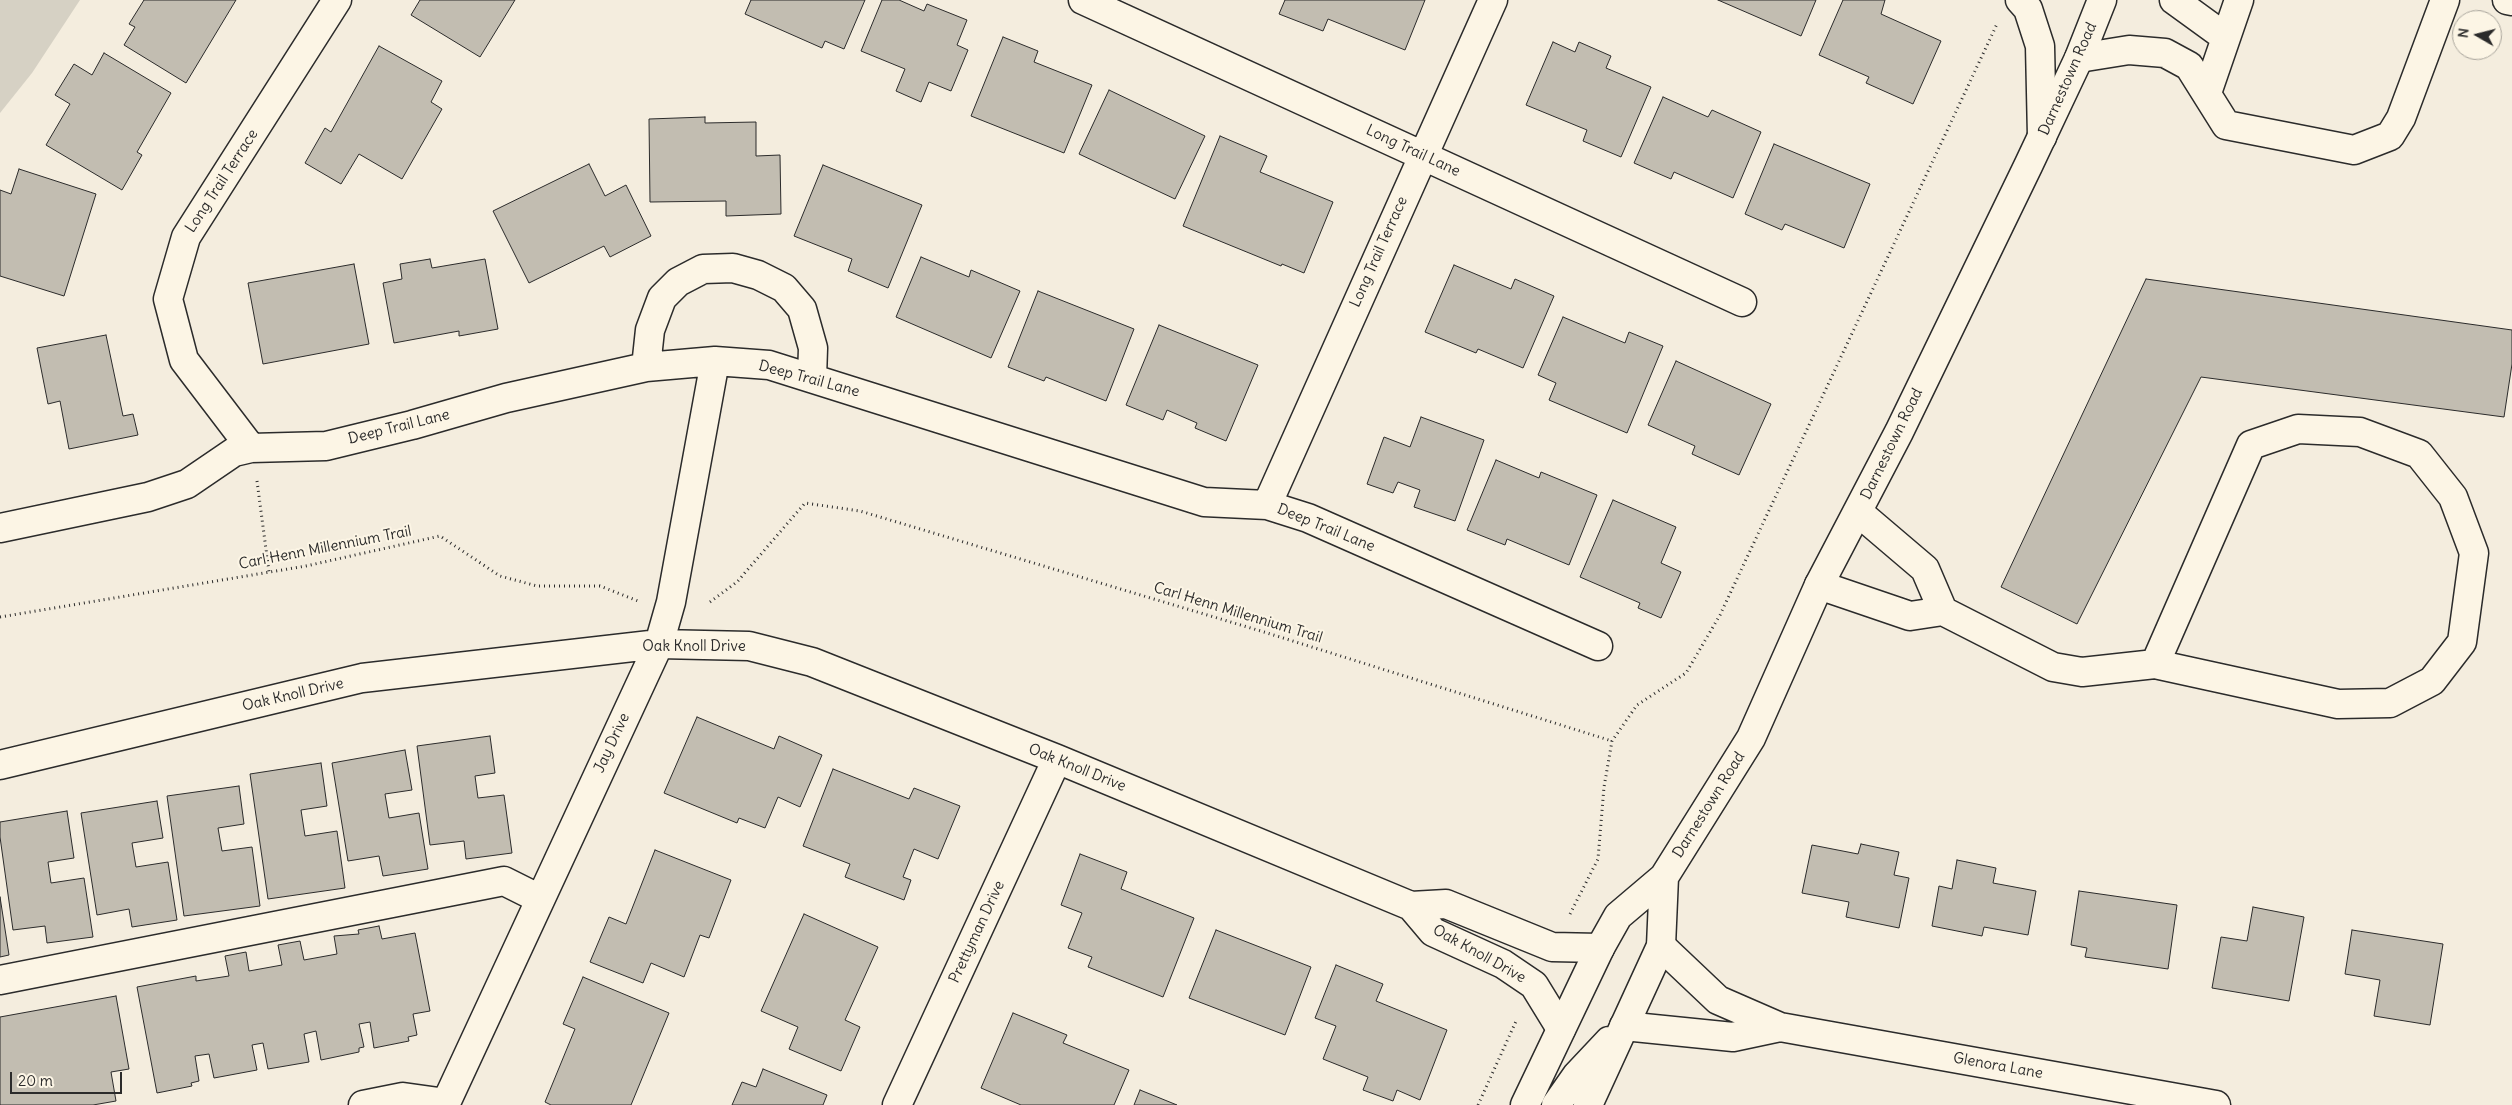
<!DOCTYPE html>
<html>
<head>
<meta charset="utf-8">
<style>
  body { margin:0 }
  #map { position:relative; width:2512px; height:1105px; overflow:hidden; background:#f4edde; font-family:Delius,sans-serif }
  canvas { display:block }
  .north { position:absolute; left:2452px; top:10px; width:50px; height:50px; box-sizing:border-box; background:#fcf5e5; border:1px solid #a8a49b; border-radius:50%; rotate:278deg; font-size:14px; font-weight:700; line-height:20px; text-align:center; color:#2b2b2b }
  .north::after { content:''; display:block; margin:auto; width:18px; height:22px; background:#2b2b2b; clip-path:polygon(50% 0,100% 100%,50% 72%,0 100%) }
  .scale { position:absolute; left:10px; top:1072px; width:112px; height:22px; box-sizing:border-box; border:2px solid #2b2b2b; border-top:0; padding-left:6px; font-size:15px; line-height:18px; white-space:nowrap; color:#2b2b2b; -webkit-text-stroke:4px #fcf5e5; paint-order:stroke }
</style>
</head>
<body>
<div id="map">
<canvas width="2512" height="1105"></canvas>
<div class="north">N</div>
<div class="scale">20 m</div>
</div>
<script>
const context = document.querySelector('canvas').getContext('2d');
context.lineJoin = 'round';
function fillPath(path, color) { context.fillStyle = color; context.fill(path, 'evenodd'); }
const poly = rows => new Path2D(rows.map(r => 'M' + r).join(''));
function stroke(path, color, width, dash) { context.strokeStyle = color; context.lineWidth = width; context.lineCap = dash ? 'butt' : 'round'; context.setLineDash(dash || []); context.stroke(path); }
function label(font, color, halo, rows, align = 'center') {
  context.font = font + ' Delius,sans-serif'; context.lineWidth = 4; context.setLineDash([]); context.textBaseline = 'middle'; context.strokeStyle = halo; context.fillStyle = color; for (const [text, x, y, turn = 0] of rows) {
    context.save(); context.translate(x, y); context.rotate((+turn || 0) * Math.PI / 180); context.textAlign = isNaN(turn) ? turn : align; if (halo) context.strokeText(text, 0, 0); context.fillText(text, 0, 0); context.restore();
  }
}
fillPath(poly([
  [0,0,80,0,32,73,0,113]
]), '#d6d1c4');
const building = poly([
  [144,0,236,0,186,83,124,45,135,27,129,24,144,0],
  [420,0,515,0,480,57,411,15,420,0],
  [751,0,865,0,844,49,825,41,822,48,745,14,751,0],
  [882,0,899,0,924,11,927,4,967,20,957,45,968,50,951,91,929,82,921,102,896,91,905,69,861,51,882,0],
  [1285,0,1425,0,1405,50,1328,19,1323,31,1279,14,1285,0],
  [1718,0,1816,0,1801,36,1718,0],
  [1843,0,1885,0,1881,14,1941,41,1913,104,1866,83,1869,77,1819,55,1843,0],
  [1003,37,1038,51,1034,62,1092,85,1064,153,971,116,1003,37],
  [1553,42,1575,52,1579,42,1611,56,1606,68,1651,87,1621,157,1583,141,1587,130,1526,105,1553,42],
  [379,46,442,81,431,102,442,109,402,179,359,154,341,184,305,163,325,128,331,132,379,46],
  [104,53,171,93,137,152,142,155,122,190,46,145,70,104,55,95,74,64,92,75,104,53],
  [1109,90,1205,136,1175,199,1079,154,1109,90],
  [1663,97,1708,117,1712,110,1761,132,1733,198,1674,172,1671,179,1634,163,1663,97],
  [705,117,705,123,756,122,756,156,780,155,781,214,726,216,726,201,650,202,649,119,705,117],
  [1220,136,1267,156,1260,172,1333,202,1304,273,1282,264,1281,266,1183,226,1220,136],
  [1774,144,1870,184,1844,248,1785,224,1782,230,1745,214,1774,144],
  [589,164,605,196,626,185,651,236,610,257,604,246,529,283,493,211,589,164],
  [823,165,922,205,888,288,848,271,852,259,794,236,823,165],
  [19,169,96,194,64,296,0,276,0,190,11,194,19,169],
  [921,257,969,277,971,270,1020,291,991,358,896,317,921,257],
  [430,259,432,268,485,259,498,329,459,336,459,331,394,343,383,283,402,279,400,264,430,259],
  [354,264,369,344,263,364,248,283,354,264],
  [1454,265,1511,289,1515,279,1554,296,1523,368,1478,349,1476,353,1425,332,1454,265],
  [2146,279,2512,330,2512,364,2504,417,2201,377,2077,624,2001,587,2146,279],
  [1038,291,1134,329,1106,401,1046,377,1044,381,1008,367,1038,291],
  [1563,317,1625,343,1629,332,1663,346,1627,433,1549,400,1556,383,1538,375,1563,317],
  [1159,325,1258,365,1226,441,1195,428,1197,423,1167,410,1163,420,1126,405,1159,325],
  [106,335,123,416,133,414,138,435,69,449,60,401,48,404,37,348,106,335],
  [1676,361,1771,404,1739,475,1692,454,1695,446,1648,425,1676,361],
  [1421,417,1484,440,1455,521,1414,507,1420,490,1398,482,1393,493,1367,484,1384,437,1410,447,1421,417],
  [1496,460,1539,478,1541,472,1597,495,1569,565,1507,539,1505,545,1467,530,1496,460],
  [1613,500,1676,527,1661,563,1681,572,1661,618,1638,608,1640,603,1580,577,1613,500],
  [697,717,774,749,779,736,822,755,800,807,778,797,765,828,739,818,737,823,664,793,697,717],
  [490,736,495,773,475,776,478,798,504,795,512,853,466,859,464,841,430,845,417,746,490,736],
  [405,750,412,790,385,794,389,818,419,813,428,869,383,876,379,856,348,861,332,763,405,750],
  [321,763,327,806,301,810,305,836,337,831,345,888,268,899,250,774,321,763],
  [833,769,909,799,914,788,960,806,938,859,914,849,903,877,911,880,904,900,845,877,850,864,803,846,833,769],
  [239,786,244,824,218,828,222,851,252,847,260,906,184,916,167,796,239,786],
  [157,801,163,838,132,843,136,867,168,862,177,920,132,927,129,909,97,915,81,813,157,801],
  [67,811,74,858,48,862,51,883,84,878,93,937,47,943,45,926,13,930,0,837,0,822,67,811],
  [1861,844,1899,852,1894,875,1909,878,1899,928,1846,917,1849,902,1802,893,1812,845,1858,854,1861,844],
  [655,850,731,880,709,938,700,935,684,977,651,963,643,983,590,962,609,917,626,924,655,850],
  [1080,854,1127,872,1121,889,1194,918,1163,997,1088,967,1092,957,1068,948,1082,913,1061,905,1080,854],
  [1957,860,1996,868,1993,883,2036,891,2028,935,1984,927,1982,936,1932,926,1939,886,1952,889,1957,860],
  [2079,891,2177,905,2168,969,2085,957,2087,948,2071,945,2079,891],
  [0,897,9,955,0,957,0,897],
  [2253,907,2304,917,2289,1001,2212,988,2221,937,2247,941,2253,907],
  [804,914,878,947,845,1020,860,1027,841,1071,789,1049,798,1027,761,1011,804,914],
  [379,926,382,939,415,933,430,1011,413,1014,417,1035,408,1037,409,1041,374,1048,370,1022,359,1024,364,1047,359,1048,359,1052,321,1060,316,1031,304,1034,309,1062,268,1069,263,1043,252,1045,257,1070,214,1078,209,1054,195,1056,199,1081,191,1083,192,1086,157,1093,137,987,196,976,196,981,229,976,225,956,246,952,249,971,282,965,278,945,300,941,304,960,337,954,334,936,359,934,358,930,379,926],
  [1216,930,1311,967,1285,1035,1189,998,1216,930],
  [2352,930,2443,944,2430,1025,2374,1016,2380,980,2345,974,2352,930],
  [1336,965,1383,984,1376,1001,1447,1030,1420,1100,1397,1090,1393,1101,1363,1090,1368,1077,1323,1059,1336,1026,1315,1018,1336,965],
  [583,977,669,1013,631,1105,551,1105,545,1102,575,1029,563,1024,583,977],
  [116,996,129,1069,111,1072,116,1101,93,1105,0,1105,0,1017,116,996],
  [1013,1013,1067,1035,1063,1043,1129,1070,1114,1105,1021,1105,981,1088,1013,1013],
  [763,1069,827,1095,823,1105,732,1105,742,1082,756,1087,763,1069],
  [1140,1090,1177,1105,1134,1105,1140,1090]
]);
fillPath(building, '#c2bdb1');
stroke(building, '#2b2b2b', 1);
const minor = poly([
  [1083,0,1742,302],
  [2020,0,2028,9,2040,46,2042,137],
  [2174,0,2225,37],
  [2507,0,2512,1],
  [2079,58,2129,50,2165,53,2189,66,2226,125,2354,150,2390,136,2401,118,2445,0],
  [2207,93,2239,0],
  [646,367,650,330,662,298,678,282,703,269,733,268,758,275,784,288,802,309,813,348,812,378],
  [251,448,184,360,168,299,186,237,337,0],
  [1267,505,1493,0],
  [1858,512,1925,569,1943,611],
  [0,528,148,497,187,484,234,452,251,448,326,446,412,425,506,398,646,367,715,361,769,365,1204,502,1267,505,1308,518,1598,646],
  [1819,585,1910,616,1943,611,2053,667,2082,672,2155,664,2338,704,2390,703,2432,681,2462,642,2474,553,2453,497,2419,454,2360,432,2298,429,2251,445,2155,664],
  [0,765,362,678,659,644,749,646,812,662,1057,759,1411,906,1433,932,1503,964,1534,985,1561,1029],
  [1411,906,1446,904,1552,947,1600,948],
  [1661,946,1718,1000,1780,1027,2216,1105],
  [0,980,504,881,540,899],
  [1624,1026,1733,1037,1780,1027],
  [363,1105,403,1097,446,1103],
  [445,1105,659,644,671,602,715,361],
  [897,1105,1057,759]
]);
const major = poly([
  [1525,1105,1600,948,1618,916,1664,877,1751,738,1819,585,1899,432,2028,166,2079,58,2102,0],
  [1556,1105,1577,1075,1609,1041],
  [1588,1105,1661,946,1664,877]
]);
stroke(minor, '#2b2b2b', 31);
stroke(major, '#2b2b2b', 31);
stroke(poly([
  [257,481,269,572],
  [710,602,737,582,805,503,860,511,1264,632,1612,741],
  [0,617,306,566,440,536,500,576,537,586,600,586,638,601],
  [1570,914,1598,859,1604,787,1612,741,1637,705,1686,673,1720,615,1997,24],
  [1478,1105,1517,1019]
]), '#2b2b2b', 3, [1, 4]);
stroke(minor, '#fcf5e5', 28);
stroke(major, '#fcf5e5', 28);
label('15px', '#2b2b2b', '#fcf5e5', [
  ["Darnestown Road",2068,79,-66],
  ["Long Trail Lane",1413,151,25],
  ["Long Trail Terrace",222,181,-57],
  ["Long Trail Terrace",1379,252,-66],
  ["Deep Trail Lane",809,379,15],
  ["Deep Trail Lane",399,427,-14],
  ["Darnestown Road",1892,444,-64],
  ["Deep Trail Lane",1326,528,22],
  ["Carl Henn Millennium Trail",325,548,-11],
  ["Carl Henn Millennium Trail",1238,613,17],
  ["Oak Knoll Drive",694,647],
  ["Oak Knoll Drive",293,695,-13],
  ["Jay Drive",612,743,-65],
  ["Oak Knoll Drive",1077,768,22],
  ["Darnestown Road",1709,805,-58],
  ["Prettyman Drive",977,932,-65],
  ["Oak Knoll Drive",1479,954,29],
  ["Glenora Lane",1998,1066,10]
]);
</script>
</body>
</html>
